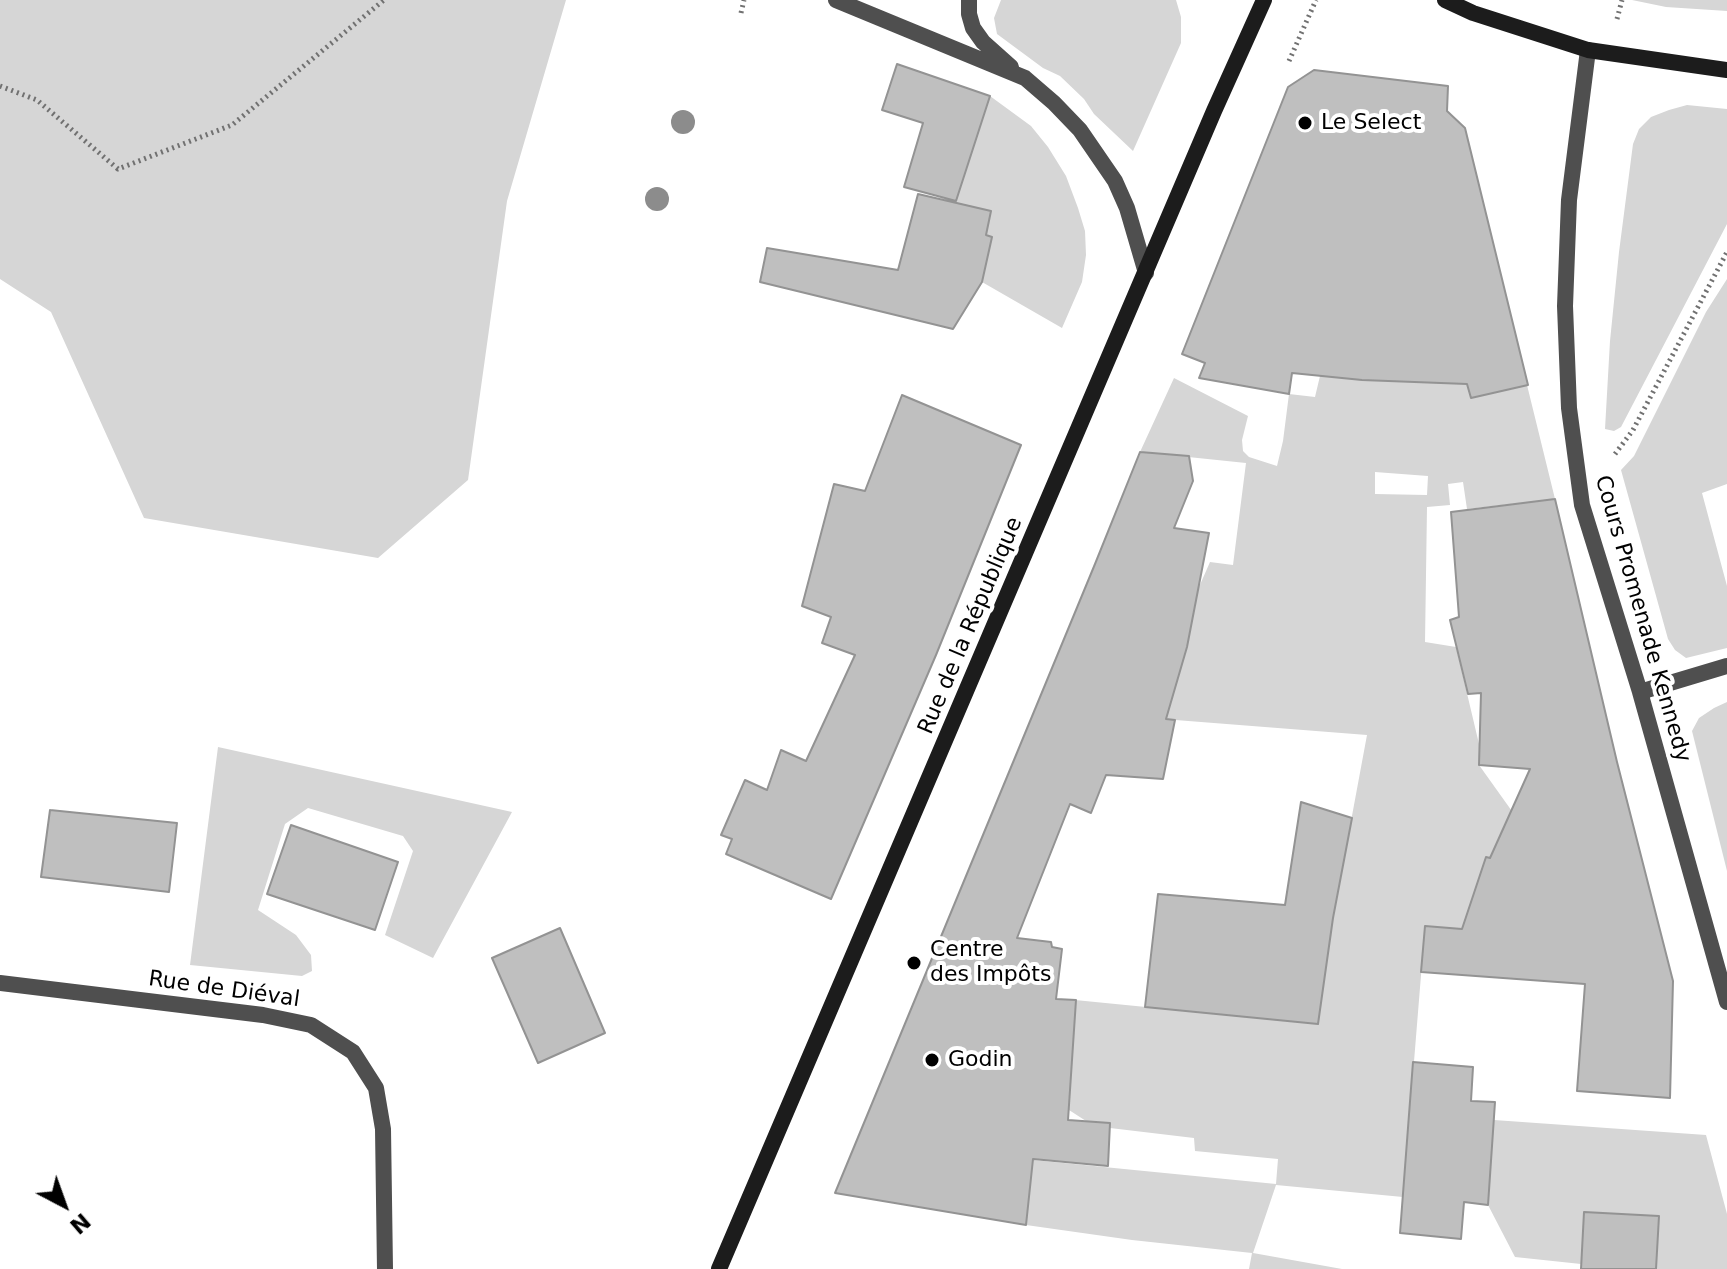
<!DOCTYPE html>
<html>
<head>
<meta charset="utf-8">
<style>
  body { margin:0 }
  #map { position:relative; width:1727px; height:1269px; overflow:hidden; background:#fff; font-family:"DejaVu Sans",sans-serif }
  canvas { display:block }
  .north { position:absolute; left:24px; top:1165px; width:80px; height:80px; -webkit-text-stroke:6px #fff; paint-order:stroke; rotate:139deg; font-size:22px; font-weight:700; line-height:32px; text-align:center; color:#000 }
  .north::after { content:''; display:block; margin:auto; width:28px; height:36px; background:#000; clip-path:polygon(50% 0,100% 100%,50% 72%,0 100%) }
</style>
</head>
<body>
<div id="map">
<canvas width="1727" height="1269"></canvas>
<div class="north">N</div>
</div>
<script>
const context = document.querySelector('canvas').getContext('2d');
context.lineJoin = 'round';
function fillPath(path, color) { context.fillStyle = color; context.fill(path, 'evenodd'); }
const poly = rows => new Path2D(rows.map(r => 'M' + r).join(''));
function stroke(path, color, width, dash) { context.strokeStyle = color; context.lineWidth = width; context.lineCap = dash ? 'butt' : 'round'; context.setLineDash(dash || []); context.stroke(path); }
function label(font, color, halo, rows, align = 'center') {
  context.font = font + ' "DejaVu Sans",sans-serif'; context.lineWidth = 8; context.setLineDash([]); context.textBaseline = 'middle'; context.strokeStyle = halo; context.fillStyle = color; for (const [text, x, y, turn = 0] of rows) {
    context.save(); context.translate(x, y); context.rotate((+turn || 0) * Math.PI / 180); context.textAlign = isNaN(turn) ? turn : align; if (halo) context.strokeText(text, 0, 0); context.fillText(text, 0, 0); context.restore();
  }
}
fillPath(poly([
  [0,0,566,0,507,201,468,480,378,558,144,518,51,312,0,279],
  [1001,0,1176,0,1181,17,1181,43,1133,151,1094,114,1084,99,1060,76,1043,68,997,34,994,18],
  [1632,0,1727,0,1727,11,1666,7],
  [990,96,1031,126,1048,147,1066,176,1078,208,1085,231,1086,255,1082,282,1062,328,982,282,992,237,986,235,991,211,949,201,966,137],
  [1687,105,1727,109,1727,224,1621,427,1614,431,1605,429,1610,341,1619,252,1633,144,1639,129,1651,117,1669,110],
  [1727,279,1727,484,1702,493,1727,586,1727,648,1686,658,1675,650,1668,639,1621,470,1634,456,1706,312],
  [1320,376,1467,384,1527,385,1555,499,1467,509,1463,482,1448,484,1450,505,1427,507,1425,642,1456,647,1479,744,1479,765,1519,821,1490,858,1486,858,1481,873,1482,897,1513,933,1425,926,1403,1197,1276,1185,1253,1253,1342,1269,1249,1269,1252,1253,1132,1240,1026,1225,1033,1160,1276,1184,1278,1159,1195,1151,1194,1138,1110,1128,1110,1123,1086,1121,1069,1110,1075,1000,1318,1024,1333,918,1367,735,1150,718,1192,603,1210,562,1233,565,1246,463,1140,452,1174,378,1248,416,1242,440,1243,451,1249,457,1277,466,1283,441,1289,394,1315,397],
  [1375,472,1428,476,1427,495,1375,494],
  [1727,702,1727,871,1692,731,1699,718,1714,708],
  [218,747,512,812,433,958,385,935,413,851,403,836,308,808,285,824,258,910,296,935,311,955,312,971,302,976,190,965],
  [1494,1120,1706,1135,1727,1214,1727,1269,1656,1269,1659,1216,1585,1212,1581,1264,1515,1257,1488,1205]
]), '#d6d6d6');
const building = poly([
  [897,64,990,96,956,201,904,187,923,123,882,110,897,64],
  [1314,70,1448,86,1447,111,1465,128,1528,385,1471,398,1467,384,1362,380,1292,373,1289,394,1199,378,1205,363,1182,354,1288,87,1314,70],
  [918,194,991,211,986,235,992,237,982,282,953,329,760,282,767,248,898,270,918,194],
  [902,395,1021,445,936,655,831,899,726,854,732,839,721,835,745,780,767,790,781,750,806,761,855,655,822,643,831,617,802,606,834,484,865,491,902,395],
  [1140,452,1189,456,1193,481,1174,528,1209,533,1187,647,1166,719,1175,720,1163,779,1106,775,1091,813,1070,804,1017,938,1051,942,1052,947,1062,949,1056,999,1076,1000,1068,1120,1110,1123,1108,1166,1033,1159,1026,1225,835,1193,1095,564,1140,452],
  [1555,499,1617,762,1673,981,1670,1098,1577,1091,1585,984,1421,972,1425,926,1462,929,1486,857,1490,858,1530,769,1479,765,1481,693,1468,694,1450,620,1459,617,1451,512,1555,499],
  [1301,802,1352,818,1333,918,1318,1024,1145,1007,1158,894,1285,905,1301,802],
  [50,810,177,823,169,892,41,877,50,810],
  [291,825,398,862,375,930,267,894,291,825],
  [560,928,605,1033,538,1063,492,958,560,928],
  [1413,1062,1473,1067,1471,1101,1495,1102,1488,1205,1464,1202,1461,1239,1400,1233,1413,1062],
  [1584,1212,1659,1216,1656,1269,1581,1269,1584,1212]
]);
fillPath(building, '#bfbfbf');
stroke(building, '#939393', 2);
stroke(poly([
  [741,13,744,0],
  [1617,19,1622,0],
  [1289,61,1316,0],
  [0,86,37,100,118,169,232,125,384,0],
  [1615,454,1633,430,1727,252]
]), '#717171', 5, [2, 4]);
stroke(poly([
  [1588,50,1569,200,1565,306,1569,408,1582,505,1640,692,1727,1002],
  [1640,692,1727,666],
  [0,983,263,1015,311,1025,353,1052,376,1088,383,1129,385,1269]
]), '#4f4f4f', 16);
stroke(poly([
  [836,0,1025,78,1054,103,1080,130,1115,181,1127,208,1146,273],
  [969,0,969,14,973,28,983,42,1011,67]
]), '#4f4f4f', 16);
stroke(poly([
  [1445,0,1473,13,1588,50,1727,70],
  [719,1269,1214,111,1264,0]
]), '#1c1c1c', 16);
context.fillStyle = '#8c8c8c';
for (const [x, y] of [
  [683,122],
  [657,199]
]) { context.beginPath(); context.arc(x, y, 12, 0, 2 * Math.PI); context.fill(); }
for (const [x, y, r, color] of [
  [1305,123,8,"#000"],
  [914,963,8,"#000"],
  [932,1060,8,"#000"]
]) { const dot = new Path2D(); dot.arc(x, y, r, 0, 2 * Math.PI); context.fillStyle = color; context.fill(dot); stroke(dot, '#fff', 3); }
label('22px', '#000', '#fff', [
  ["Le Select",1321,123],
  ["Centre",930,950],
  ["des Impôts",930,975],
  ["Godin",948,1060]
], 'left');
label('22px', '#000', '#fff', [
  ["Cours Promenade Kennedy",1642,619,74],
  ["Rue de la République",971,626,-67],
  ["Rue de Diéval",224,990,8]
]);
</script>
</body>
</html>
